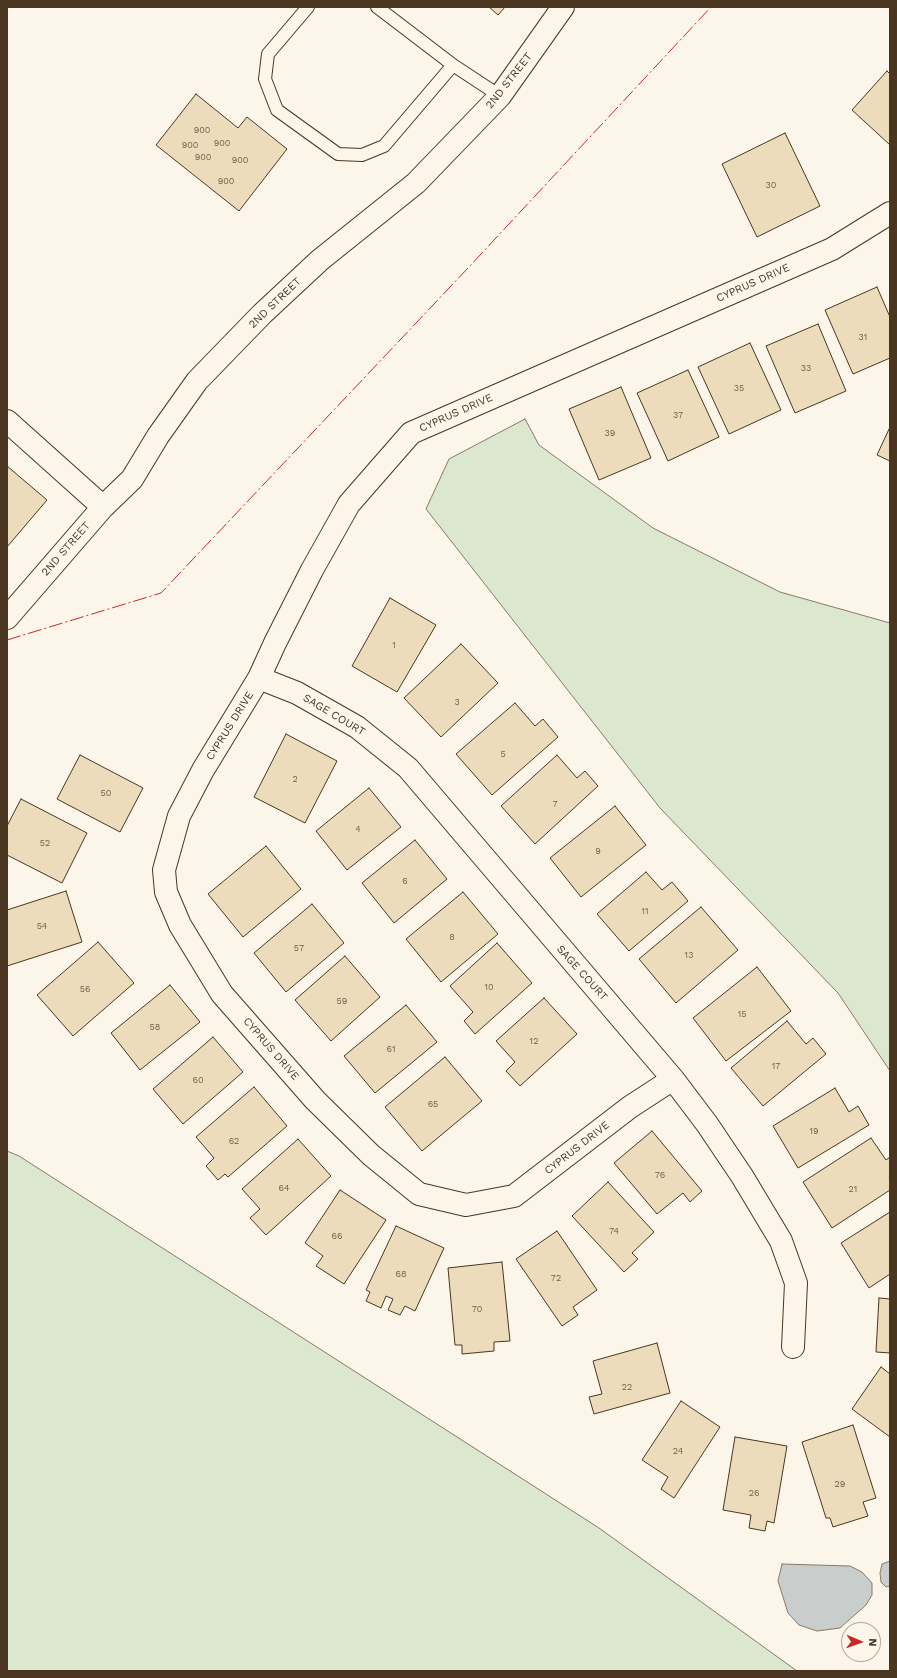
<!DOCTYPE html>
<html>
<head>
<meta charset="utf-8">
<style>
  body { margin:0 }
  #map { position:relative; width:897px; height:1678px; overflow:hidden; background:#fbf6e9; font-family:"Work Sans",sans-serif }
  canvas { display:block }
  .frame { position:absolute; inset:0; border:8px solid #4a3520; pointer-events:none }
  .north { position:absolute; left:841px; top:1622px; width:40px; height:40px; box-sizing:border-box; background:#fbf6e9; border:1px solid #b4a999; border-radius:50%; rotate:92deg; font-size:11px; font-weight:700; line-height:16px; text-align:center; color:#4a3520 }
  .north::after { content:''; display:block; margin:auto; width:14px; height:18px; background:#c62828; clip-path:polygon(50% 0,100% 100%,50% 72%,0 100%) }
</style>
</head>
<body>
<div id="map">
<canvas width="897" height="1678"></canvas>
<div class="frame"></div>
<div class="north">N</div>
</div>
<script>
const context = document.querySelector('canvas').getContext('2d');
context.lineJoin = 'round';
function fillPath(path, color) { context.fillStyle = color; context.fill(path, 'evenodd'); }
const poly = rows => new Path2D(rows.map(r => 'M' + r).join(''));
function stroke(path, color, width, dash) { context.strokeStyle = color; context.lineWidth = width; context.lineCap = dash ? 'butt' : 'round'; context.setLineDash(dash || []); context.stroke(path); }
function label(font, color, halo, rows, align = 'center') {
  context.font = font + ' "Work Sans",sans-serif'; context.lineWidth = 3; context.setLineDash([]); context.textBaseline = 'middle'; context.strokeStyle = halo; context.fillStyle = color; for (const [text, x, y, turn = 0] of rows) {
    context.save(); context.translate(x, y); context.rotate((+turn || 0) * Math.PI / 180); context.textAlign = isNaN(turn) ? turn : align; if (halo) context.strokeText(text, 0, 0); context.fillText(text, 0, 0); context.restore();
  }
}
const green = poly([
  [525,419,539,445,653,528,780,592,890,623,890,1071,838,993,660,808,426,509,449,459,525,419],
  [7,1151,19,1156,599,1528,797,1671,7,1671,7,1151]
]);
fillPath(green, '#dce7d0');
stroke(green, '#887966', 1);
const water = poly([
  [890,1561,890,1586,886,1587,881,1582,880,1573,882,1564,890,1561],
  [782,1564,850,1566,862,1572,872,1583,872,1595,866,1605,840,1628,817,1631,799,1625,788,1613,778,1581,782,1564]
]);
fillPath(water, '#c9cecd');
stroke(water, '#887966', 1);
const building = poly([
  [489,7,505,7,498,15,489,7],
  [887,71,890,74,890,145,852,110,887,71],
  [196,94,238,128,247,117,287,149,239,211,156,145,196,94],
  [785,133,820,206,757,237,722,164,785,133],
  [877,287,890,317,890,358,853,374,825,310,877,287],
  [818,324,846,391,795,413,766,346,818,324],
  [750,343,781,410,729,434,698,367,750,343],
  [688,370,719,437,668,461,637,393,688,370],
  [621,387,651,458,599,480,569,409,621,387],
  [890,427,890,461,877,455,890,427],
  [7,466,47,500,7,547,7,466],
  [390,598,436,625,397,692,352,666,390,598],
  [461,644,498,683,441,737,404,698,461,644],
  [515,703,535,726,543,719,558,737,492,795,456,754,515,703],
  [286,734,337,761,305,823,254,797,286,734],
  [80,755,143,788,120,832,57,799,80,755],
  [557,755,577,778,585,771,598,786,535,844,501,806,557,755],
  [369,788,401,827,347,870,316,831,369,788],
  [21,799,87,833,62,883,7,855,7,826,21,799],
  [615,806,646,845,581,897,550,858,615,806],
  [415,840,447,879,394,923,362,883,415,840],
  [266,846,301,889,243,937,208,894,266,846],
  [646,872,662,890,672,882,688,901,629,951,597,914,646,872],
  [66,891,82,942,7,966,7,910,66,891],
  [463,892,498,934,441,982,406,939,463,892],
  [312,904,344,943,286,992,254,953,312,904],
  [701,907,738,950,676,1003,639,959,701,907],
  [98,942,134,983,73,1036,37,995,98,942],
  [497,943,532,983,475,1034,464,1021,473,1012,450,986,497,943],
  [345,956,380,997,331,1041,295,1000,345,956],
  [757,967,791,1011,726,1061,693,1018,757,967],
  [170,985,200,1022,140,1070,111,1033,170,985],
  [544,998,577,1034,520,1086,506,1071,515,1062,496,1041,544,998],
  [406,1005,437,1042,375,1093,344,1056,406,1005],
  [787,1021,806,1044,813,1038,826,1054,763,1106,731,1068,787,1021],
  [213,1037,243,1072,183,1124,153,1089,213,1037],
  [445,1057,482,1101,422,1151,385,1107,445,1057],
  [254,1087,287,1126,228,1177,225,1174,218,1180,206,1166,214,1158,196,1137,254,1087],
  [835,1088,849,1112,858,1106,869,1125,798,1168,773,1126,835,1088],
  [652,1131,702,1191,690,1202,683,1193,657,1214,614,1163,652,1131],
  [871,1138,886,1160,890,1157,890,1176,889,1177,890,1179,890,1190,832,1228,803,1182,871,1138],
  [298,1139,331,1176,266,1235,250,1218,260,1209,242,1189,298,1139],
  [608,1182,654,1232,632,1253,638,1259,624,1272,572,1216,608,1182],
  [340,1190,386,1220,344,1284,316,1266,323,1256,305,1243,340,1190],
  [890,1212,890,1274,869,1288,841,1243,890,1212],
  [396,1226,444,1248,415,1311,405,1306,400,1315,388,1310,393,1299,386,1296,381,1308,366,1301,370,1292,366,1290,396,1226],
  [557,1231,597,1290,573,1307,578,1315,562,1326,516,1259,557,1231],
  [502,1262,510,1341,494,1342,494,1351,462,1354,462,1345,455,1345,448,1268,502,1262],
  [879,1298,890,1299,890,1353,876,1352,879,1298],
  [657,1343,670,1393,594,1414,589,1397,602,1394,593,1361,657,1343],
  [881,1367,890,1374,890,1437,852,1409,881,1367],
  [681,1401,720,1427,674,1498,661,1489,668,1477,642,1460,681,1401],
  [853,1425,876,1498,863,1502,868,1516,833,1527,830,1518,826,1518,802,1442,853,1425],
  [735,1437,787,1446,774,1523,767,1521,765,1531,749,1528,751,1515,723,1510,735,1437]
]);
fillPath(building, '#ecdcbc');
stroke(building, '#4a3520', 1);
const lane = poly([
  [308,7,268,54,265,79,277,110,338,154,362,155,384,146,453,65],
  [377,7,453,65,500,96]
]);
const street = poly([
  [7,421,103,507],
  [7,618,103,507,132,479,158,436,197,381,262,314,320,260,416,183,500,96,563,7],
  [259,678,297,693,357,727,408,768,673,1079,707,1124,742,1176,781,1241,796,1283,793,1347],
  [673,1079,630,1107,514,1196,466,1205,419,1194,371,1155,315,1100,222,994,180,925,166,892,164,870,179,816,203,770,259,678,275,643,312,570,349,504,411,433,832,249,890,213]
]);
stroke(lane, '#4a3520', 14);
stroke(street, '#4a3520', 24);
stroke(lane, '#fbf6e9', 12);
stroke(street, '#fbf6e9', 22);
stroke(poly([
  [7,640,161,593,468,268,711,7]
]), '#c62828', 1, [14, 3, 2, 3]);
label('9px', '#725f47', null, [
  ["900",202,130],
  ["900",222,143],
  ["900",190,145],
  ["900",203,157],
  ["900",240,160],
  ["900",226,181],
  ["30",771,185],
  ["31",863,337],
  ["33",806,368],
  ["35",739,388],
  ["37",678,415],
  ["39",610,433],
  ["1",394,645],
  ["3",457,702],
  ["5",503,754],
  ["2",295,779],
  ["50",106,793],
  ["7",555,804],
  ["4",358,829],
  ["52",45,843],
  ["9",598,851],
  ["6",405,881],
  ["11",645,911],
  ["54",42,926],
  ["8",452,937],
  ["57",299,948],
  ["13",689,955],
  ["10",489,987],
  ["56",85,989],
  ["59",342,1001],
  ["15",742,1014],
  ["58",155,1027],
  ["12",534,1041],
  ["61",391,1049],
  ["17",776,1066],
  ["60",198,1080],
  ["65",433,1104],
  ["19",814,1131],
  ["62",234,1141],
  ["76",660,1175],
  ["64",284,1188],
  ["21",853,1189],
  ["74",614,1231],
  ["66",337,1236],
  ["68",401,1274],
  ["72",556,1278],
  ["70",477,1309],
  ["22",627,1387],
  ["24",678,1451],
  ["29",840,1484],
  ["26",754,1493]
]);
label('11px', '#4a3520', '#fbf6e9', [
  ["2ND STREET",509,81,-52],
  ["CYPRUS DRIVE",753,283,-24],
  ["2ND STREET",275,303,-44],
  ["CYPRUS DRIVE",456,413,-24],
  ["2ND STREET",66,549,-49],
  ["SAGE COURT",334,715,31],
  ["CYPRUS DRIVE",230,726,-58],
  ["SAGE COURT",582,973,48],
  ["CYPRUS DRIVE",271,1049,49],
  ["CYPRUS DRIVE",577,1148,-38]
]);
</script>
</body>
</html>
